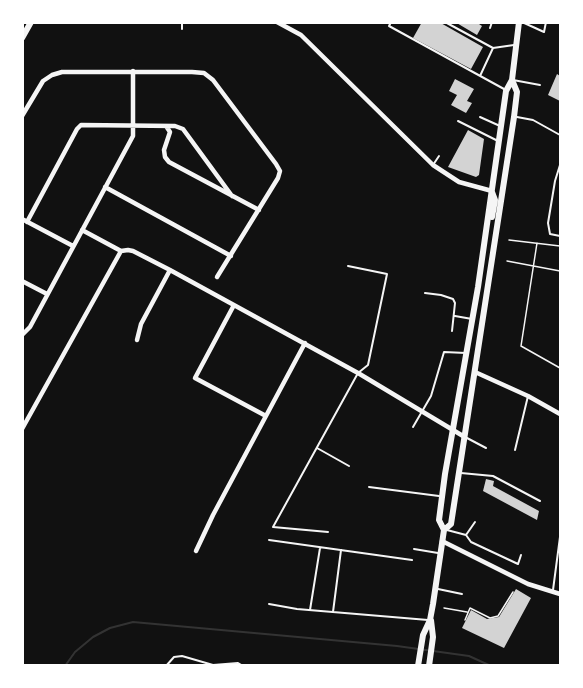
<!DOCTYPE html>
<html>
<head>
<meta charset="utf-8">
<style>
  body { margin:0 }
  #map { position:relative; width:583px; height:688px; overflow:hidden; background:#111; font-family:"Archivo Narrow",sans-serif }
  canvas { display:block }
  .frame { position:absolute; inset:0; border:24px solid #fff; pointer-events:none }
</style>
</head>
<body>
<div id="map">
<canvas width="583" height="688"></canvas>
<div class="frame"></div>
</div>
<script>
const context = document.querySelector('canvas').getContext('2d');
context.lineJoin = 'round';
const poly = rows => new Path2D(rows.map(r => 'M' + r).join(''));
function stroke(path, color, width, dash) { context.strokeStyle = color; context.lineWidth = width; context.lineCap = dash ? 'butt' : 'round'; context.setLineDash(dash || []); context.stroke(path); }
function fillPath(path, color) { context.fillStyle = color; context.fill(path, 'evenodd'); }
stroke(poly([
  [65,666,75,652,93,637,110,628,133,622,397,646,469,656,491,666]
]), '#333', 2);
fillPath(poly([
  [422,22,439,22,483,47,471,69,413,38],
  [455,22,480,22,479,24,482,26,477,35],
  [557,74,560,76,560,101,548,95],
  [455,79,474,89,467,101,472,103,466,113,451,105,457,95,449,91],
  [468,130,484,139,479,175,476,177,448,167],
  [486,479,494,481,493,486,539,511,537,520,483,491],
  [516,589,531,598,504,648,462,628,471,610,487,619,499,617]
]), '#d3d3d3');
stroke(poly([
  [509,240,560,246],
  [537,243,521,346,560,368],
  [507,261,560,271],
  [444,608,467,612],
  [465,620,470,608,490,618,498,616,513,592]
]), '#f5f5f5', 1.5);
stroke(poly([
  [391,22,389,26,504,89],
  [445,22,493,48,514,45],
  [522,22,544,32,546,22],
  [490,28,492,22],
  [182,29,182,22],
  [480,76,493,48],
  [513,80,540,85],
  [480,117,500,126],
  [517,117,533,120,560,135],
  [458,121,498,141],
  [433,165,439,156],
  [560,165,555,181,548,223,550,234,560,236],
  [425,293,441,295,453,299,455,303,452,331],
  [455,316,472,319],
  [413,427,431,396,444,352,466,353],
  [467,438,486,448],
  [317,448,349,466],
  [515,450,528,396],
  [461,473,493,476,540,501],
  [369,487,439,496],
  [447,530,466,535,471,542,518,564,521,555],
  [328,532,273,527,358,373,368,365,387,274,348,266],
  [466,535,475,522],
  [269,540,412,560],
  [414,549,438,553],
  [438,589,462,594],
  [553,590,560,537],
  [269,604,297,609,428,620],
  [310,610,320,548],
  [333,612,341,550],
  [166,666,174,657,182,656,213,665,238,663,243,666]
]), '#f5f5f5', 2);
stroke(poly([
  [277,22,301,35,433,165,459,182,492,191],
  [22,116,43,81,52,75,62,72,192,72,204,73,213,80,276,164,280,171,278,178,217,277],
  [166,126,170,132,164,150,165,157,169,162,259,210],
  [105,187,231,256],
  [22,219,73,246],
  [27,222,77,129,81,125,175,126,183,129,232,196],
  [82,230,121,251],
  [121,251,128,250,133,251,170,270,358,373,463,436],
  [22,281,47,294],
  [234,305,195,378,266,416],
  [22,335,30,327,133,136,133,71],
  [137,340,141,324,170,270],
  [475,372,528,396,560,414],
  [22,429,121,251],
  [442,541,528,584,560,594],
  [196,551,213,515,305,343]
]), '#f5f5f5', 4.5);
stroke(poly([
  [22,38,31,22],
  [492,217,495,200,492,192],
  [444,530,451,524,514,117,517,92,512,80],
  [418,666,423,635,430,620,433,604,444,530,439,520,445,474,478,287,506,91,512,80,519,22],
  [429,666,433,637,431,620]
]), '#f5f5f5', 6);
</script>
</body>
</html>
